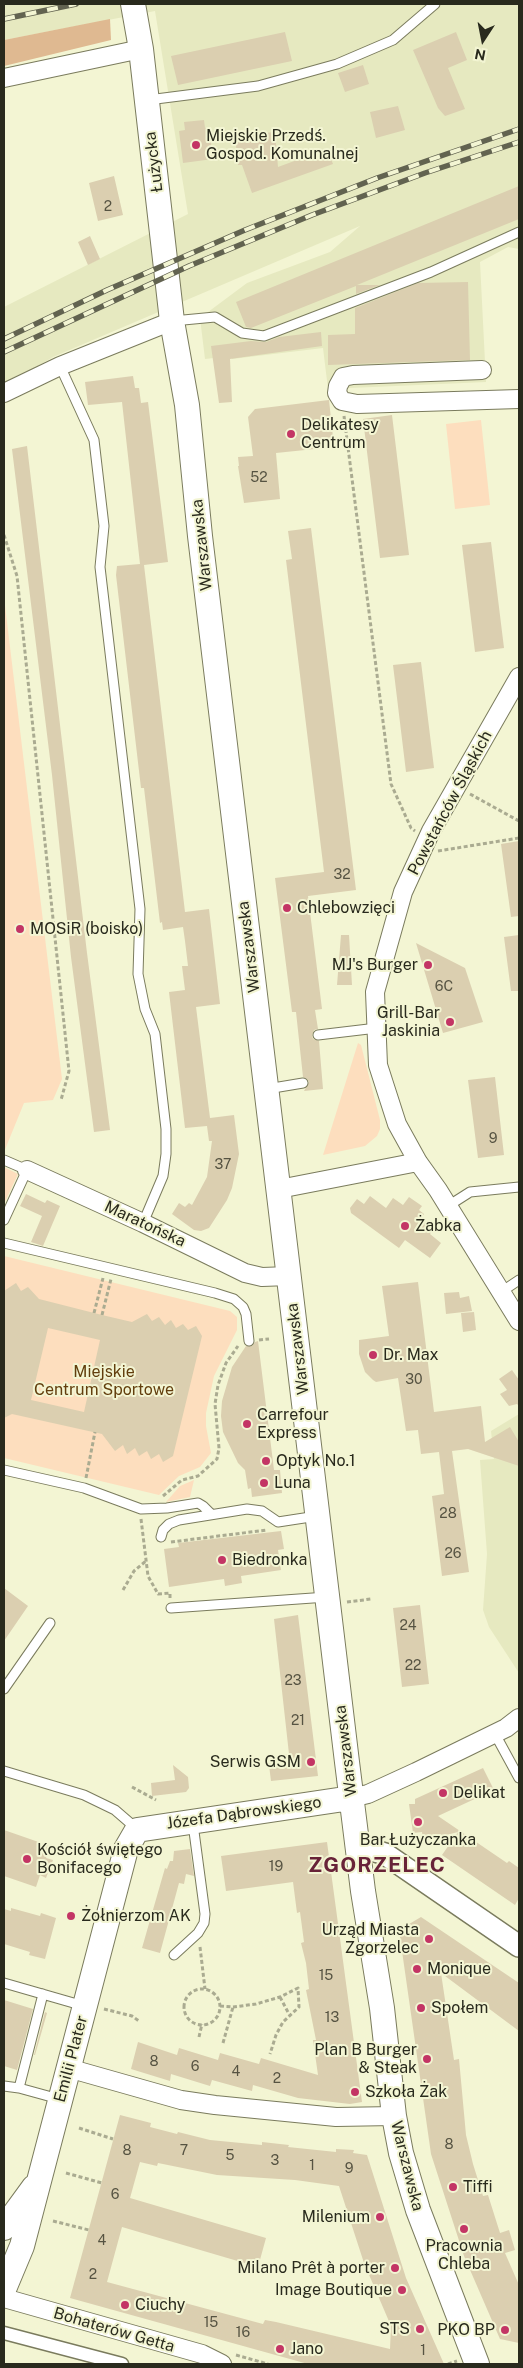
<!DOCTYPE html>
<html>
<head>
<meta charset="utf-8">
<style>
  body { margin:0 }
  #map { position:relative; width:523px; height:2368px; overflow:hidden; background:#f3f5d3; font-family:"Public Sans",sans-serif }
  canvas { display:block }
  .frame { position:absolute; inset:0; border:5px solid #292a1d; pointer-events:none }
  .north { position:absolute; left:458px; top:15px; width:50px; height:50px; -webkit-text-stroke:4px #f3f5d3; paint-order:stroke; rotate:191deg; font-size:14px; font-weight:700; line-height:20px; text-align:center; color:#292a1d }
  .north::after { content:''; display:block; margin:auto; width:18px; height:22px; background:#292a1d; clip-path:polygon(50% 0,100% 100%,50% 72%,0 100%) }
</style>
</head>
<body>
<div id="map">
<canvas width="523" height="2368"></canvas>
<div class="frame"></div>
<div class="north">N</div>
</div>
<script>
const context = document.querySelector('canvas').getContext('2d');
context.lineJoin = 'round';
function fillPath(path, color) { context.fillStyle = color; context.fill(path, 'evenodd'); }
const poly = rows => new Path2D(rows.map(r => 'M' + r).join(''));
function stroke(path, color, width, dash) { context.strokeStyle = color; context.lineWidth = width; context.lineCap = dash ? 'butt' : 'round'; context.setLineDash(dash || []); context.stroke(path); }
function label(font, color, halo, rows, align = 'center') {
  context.font = font + ' "Public Sans",sans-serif'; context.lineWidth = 4; context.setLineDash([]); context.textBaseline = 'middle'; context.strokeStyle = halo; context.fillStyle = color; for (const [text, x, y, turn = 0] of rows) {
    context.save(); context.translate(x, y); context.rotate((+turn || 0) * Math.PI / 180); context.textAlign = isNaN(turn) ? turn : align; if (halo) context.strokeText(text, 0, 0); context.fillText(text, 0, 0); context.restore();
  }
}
fillPath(poly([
  [4,4,519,4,519,249,508,247,480,262,486,382,328,389,323,348,232,359,232,356,205,359,200,318,247,283,330,252,360,226,53,357,4,386,4,307,188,214,155,11,4,40],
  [519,1414,519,1673,489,1627,483,1610,487,1554,480,1460,494,1459,491,1431]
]), '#e6e9c0');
fillPath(poly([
  [481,420,490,505,455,509,446,424],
  [4,597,62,1079,53,1100,24,1103,4,1152],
  [358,1043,361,1045,380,1120,380,1129,377,1136,365,1146,323,1155],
  [4,1167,18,1174,4,1204],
  [4,1256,230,1311,237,1317,237,1330,214,1376,206,1413,206,1426,211,1453,200,1467,179,1476,159,1495,4,1458],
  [194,1480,190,1497,166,1502,180,1486]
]), '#fddebe');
fillPath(poly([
  [110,19,111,40,4,66,4,40]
]), '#dfb991');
fillPath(poly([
  [285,32,292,61,178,85,171,56],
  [456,32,467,60,448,68,465,109,445,116,438,108,413,50],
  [363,65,369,84,345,92,338,73],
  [398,106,405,130,376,138,370,112],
  [204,120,205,128,209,127,213,159,183,163,179,131,185,130,184,122],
  [275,132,278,167,327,149,333,164,252,193,242,165,238,165,235,136],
  [114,176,123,215,98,221,89,183],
  [519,186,519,219,357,285,380,285,356,294,356,286,251,328,246,327,236,302],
  [90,236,100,259,88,265,78,242],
  [468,282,470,360,328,365,328,335,355,334,355,308,418,283],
  [321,332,322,346,230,359,232,402,219,403,211,346,251,341,266,342,279,337],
  [133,376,135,388,139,388,141,403,148,402,168,562,144,565,185,912,209,909,220,1004,196,1007,210,1118,234,1115,239,1154,232,1188,227,1200,209,1228,201,1231,194,1230,172,1214,179,1203,185,1207,189,1203,192,1205,207,1177,212,1141,209,1141,207,1126,185,1128,169,992,185,990,182,966,188,966,185,941,183,927,163,930,162,922,160,923,144,788,141,788,116,575,117,566,140,564,122,402,88,405,85,382],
  [329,400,334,447,276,453,280,499,244,503,238,466,239,466,238,457,253,456,248,417,255,409],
  [392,415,409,555,380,558,363,419],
  [27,446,87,953,110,1130,94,1132,71,957,52,775,12,449],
  [311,528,356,890,308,896,322,1009,315,1010,318,1029,314,1030,312,1035,313,1039,319,1041,323,1089,304,1091,309,1082,307,1079,303,1077,296,1012,292,1012,275,878,324,872,286,560,292,559,288,531],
  [491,542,504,648,475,652,462,545],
  [421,662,434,768,406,772,393,665],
  [519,841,519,916,511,917,501,844],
  [341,935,349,935,352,985,337,985],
  [519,935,519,991,511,991,504,937],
  [416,943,465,968,483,1022,443,1033],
  [495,1077,504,1155,478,1158,468,1080],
  [26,1194,45,1203,47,1200,60,1206,43,1246,31,1242,42,1216,20,1206],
  [370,1196,386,1208,393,1198,403,1205,409,1197,422,1206,419,1210,424,1214,421,1218,434,1228,430,1234,441,1243,430,1258,405,1240,399,1248,351,1213,350,1208,357,1199,364,1204],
  [418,1282,434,1412,481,1406,485,1442,510,1427,519,1442,519,1466,468,1449,452,1451,469,1572,442,1576,432,1496,444,1494,439,1452,421,1454,418,1430,406,1431,398,1378,376,1382,373,1380,365,1372,359,1354,359,1340,389,1336,382,1286],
  [16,1283,21,1291,28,1287,39,1299,102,1315,132,1322,147,1314,152,1321,159,1317,165,1325,171,1320,176,1328,183,1324,188,1330,196,1326,202,1336,173,1456,163,1462,159,1454,151,1459,147,1451,139,1456,135,1448,127,1454,123,1445,115,1451,102,1434,12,1414,4,1418,4,1291],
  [48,1328,100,1340,84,1412,31,1400],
  [459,1292,460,1298,469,1296,472,1311,446,1314,444,1293],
  [474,1312,476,1330,463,1332,461,1313],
  [258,1341,274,1470,280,1470,282,1493,252,1497,251,1488,248,1489,245,1470,238,1463,223,1432,221,1416,222,1401,232,1367,246,1346,252,1346,255,1342],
  [512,1370,519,1380,519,1406,517,1404,509,1406,500,1394,507,1390,499,1379],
  [281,1531,284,1549,278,1550,281,1570,241,1576,242,1583,225,1586,224,1579,169,1587,164,1549,179,1547,178,1543],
  [4,1588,28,1606,4,1641],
  [420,1605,429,1684,402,1687,393,1608],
  [298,1615,318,1776,271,1781,268,1757,289,1754,274,1619],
  [173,1765,188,1777,189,1788,186,1792,152,1796,151,1783,175,1780],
  [483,1768,494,1790,438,1816,507,1863,509,1861,519,1868,519,1898,515,1905,442,1855,458,1832,423,1841,422,1832,413,1833,409,1804,415,1804,415,1799],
  [4,1830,50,1846,46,1858,53,1860,46,1878,40,1875,36,1887,4,1876],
  [327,1842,362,2102,350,2104,298,2098,253,2085,252,2091,212,2080,210,2086,171,2074,170,2081,131,2069,138,2042,177,2055,179,2048,218,2060,220,2053,259,2064,261,2058,318,2075,313,2040,316,2040,306,1990,309,1989,306,1963,301,1943,304,1942,300,1912,297,1913,293,1882,226,1891,221,1856],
  [190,1849,194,1876,186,1874,184,1884,179,1883,160,1953,142,1948,165,1868,167,1869,170,1861,173,1861,174,1851],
  [11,1908,40,1916,41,1913,56,1918,45,1959,29,1955,30,1952,4,1944,4,1909,11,1911],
  [421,1917,519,1983,519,2031,441,1973,454,2060,459,2059,466,2135,473,2164,483,2196,488,2195,500,2233,509,2230,515,2250,505,2253,519,2285,519,2343,500,2339,464,2256,431,2154,399,1930],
  [4,2000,33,2009,17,2070,4,2066],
  [45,2012,47,2013,35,2055,34,2055],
  [120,2115,151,2123,150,2127,177,2134,178,2132,210,2140,262,2145,262,2142,289,2145,288,2147,336,2152,336,2149,354,2150,353,2153,367,2155,406,2278,444,2364,308,2364,70,2298],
  [140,2162,157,2166,158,2163,217,2175,295,2180,339,2186,364,2263,391,2326,390,2349,276,2322,265,2320,263,2324,107,2282,122,2227,258,2267,266,2238,130,2198]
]), '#dbcfb0');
const service = poly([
  [148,100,258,86,337,64,393,40,435,4],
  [173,321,215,317,242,333,264,336,431,272,519,232],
  [60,366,94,440,104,526,100,567,140,909,138,974,145,1009,155,1034,166,1129,166,1154,163,1176,143,1223],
  [318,1035,377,1028],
  [267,1089,303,1083],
  [4,1160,27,1170,4,1220],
  [448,1206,470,1192,519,1187],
  [4,1243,215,1293,234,1299,243,1307,246,1314,249,1341],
  [501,1292,519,1280],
  [4,1470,84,1488,141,1509,167,1508,198,1503,203,1506,211,1514],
  [161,1537,163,1530,169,1524,179,1520,247,1509,262,1511,278,1522,317,1516],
  [171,1608,327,1597],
  [4,1689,50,1623],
  [495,1734,519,1778],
  [4,1771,84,1795,115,1810,137,1829],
  [174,1955,198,1933,204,1923,205,1914,193,1824],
  [4,1983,84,2006],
  [4,2086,19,2088,59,2099],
  [19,2088,43,1994]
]);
const pedestrian = poly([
  [4,2333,122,2364]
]);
const minor = poly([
  [4,78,141,49],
  [482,370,353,375,343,377,338,386,337,393,342,401,357,404,519,399],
  [4,393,60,366,172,321],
  [519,677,431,831,403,892,375,992,378,1065,397,1124,418,1162,438,1190,519,1321],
  [27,1170,143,1223,245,1273,262,1277,289,1276],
  [279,1189,418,1162],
  [351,1798,368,1794,416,1772,506,1728,519,1718],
  [68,2068,181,2100,215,2105,336,2117,394,2116],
  [4,2298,202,2354,222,2364]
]);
const tertiary = poly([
  [358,1851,372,1850,385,1854,519,1946]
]);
const secondary = poly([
  [133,4,141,49,172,321,187,405,200,536,347,1762,363,1891,382,2008,394,2116,401,2153,418,2210,477,2364],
  [4,2228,34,2187],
  [4,2289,22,2246,126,1849,137,1830,351,1798]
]);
stroke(service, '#7a7b5d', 11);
stroke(pedestrian, '#7a7b5d', 15);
stroke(minor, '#7a7b5d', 20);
stroke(tertiary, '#7a7b5d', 24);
stroke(secondary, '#7a7b5d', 26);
stroke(poly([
  [344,416,391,784,411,828,415,831],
  [4,535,17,576,69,1071,61,1100],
  [470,794,519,821],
  [438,851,519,838],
  [94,1313,103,1278],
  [102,1315,111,1279],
  [259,1340,269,1339],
  [86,1478,95,1432],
  [163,1496,182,1480,198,1476,217,1459,219,1448,215,1404,218,1385,226,1363,238,1346],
  [141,1519,148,1576,158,1594,170,1593,170,1598],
  [171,1542,267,1530],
  [123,1590,134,1571,146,1561],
  [347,1602,371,1599],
  [132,1787,156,1800],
  [200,1947,205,1989],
  '184 2007a18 18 0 1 1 36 0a18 18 0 1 1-36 0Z',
  [280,1997,290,2016],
  [220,2006,233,2007,256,2004,280,1997,298,1988,299,2007,283,2022,276,2035,270,2054],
  [104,2009,132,2016,139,2021],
  [199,2037,202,2024],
  [223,2043,233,2007],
  [79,2128,113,2139],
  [66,2173,102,2183],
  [53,2221,89,2230],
  [236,2355,268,2364],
  [448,2364,457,2361]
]), '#aaab91', 3, [4, 2.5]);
stroke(service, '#fff', 9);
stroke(pedestrian, '#fff', 12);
stroke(minor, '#fff', 18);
stroke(tertiary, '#fff', 21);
stroke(secondary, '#fff', 24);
const rail = poly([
  [4,19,76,4],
  [4,339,107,290,245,230,377,178,519,129],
  [4,352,189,266,312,215,425,173,519,142]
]);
stroke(rail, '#626350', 5.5);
stroke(rail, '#f3f5d3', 4, [11]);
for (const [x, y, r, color] of [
  [196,145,5,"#c33565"],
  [291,434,5,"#c33565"],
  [287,908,5,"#c33565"],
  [20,929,5,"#c33565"],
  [428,965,5,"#c33565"],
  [450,1022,5,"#c33565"],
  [405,1226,5,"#c33565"],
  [373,1355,5,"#c33565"],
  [247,1424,5,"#c33565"],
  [266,1461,5,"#c33565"],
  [264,1483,5,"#c33565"],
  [222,1560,5,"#c33565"],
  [311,1762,5,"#c33565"],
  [443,1793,5,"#c33565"],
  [418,1822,5,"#c33565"],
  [27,1859,5,"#c33565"],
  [71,1916,5,"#c33565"],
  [429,1939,5,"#c33565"],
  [417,1969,5,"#c33565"],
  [421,2008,5,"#c33565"],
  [427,2059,5,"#c33565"],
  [355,2092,5,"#c33565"],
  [453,2187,5,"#c33565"],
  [380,2217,5,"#c33565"],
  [464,2229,5,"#c33565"],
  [395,2268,5,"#c33565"],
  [402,2290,5,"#c33565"],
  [125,2305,5,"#c33565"],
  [420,2329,5,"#c33565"],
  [505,2330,5,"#c33565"],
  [280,2349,5,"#c33565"]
]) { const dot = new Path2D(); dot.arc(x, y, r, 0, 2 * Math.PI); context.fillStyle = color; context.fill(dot); stroke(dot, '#f3f5d3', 2); }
label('14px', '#565342', null, [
  ["2",108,207],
  ["52",259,478],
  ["32",342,875],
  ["6C",444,987],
  ["9",493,1139],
  ["37",223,1165],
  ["30",414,1380],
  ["28",448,1514],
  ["26",453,1554],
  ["24",408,1626],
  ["22",413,1666],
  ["23",293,1681],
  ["21",298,1721],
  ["19",276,1867],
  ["15",326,1976],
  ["13",332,2018],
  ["8",154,2062],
  ["6",195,2067],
  ["4",236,2072],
  ["2",277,2079],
  ["8",449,2145],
  ["8",127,2151],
  ["7",184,2151],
  ["5",230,2156],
  ["3",275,2161],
  ["1",312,2166],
  ["9",349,2169],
  ["6",115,2195],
  ["4",102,2241],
  ["2",93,2275],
  ["15",211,2323],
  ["16",243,2333],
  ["1",423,2351]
]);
label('16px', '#292a1d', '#f3f5d3', [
  ["Miejskie Przedś.",206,136],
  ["Gospod. Komunalnej",206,154],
  ["Delikatesy",301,425],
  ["Centrum",301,443],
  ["Chlebowzięci",297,908],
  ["MOSiR (boisko)",30,929],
  ["MJ's Burger",418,965,"right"],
  ["Grill-Bar",440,1013,"right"],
  ["Jaskinia",440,1031,"right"],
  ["Żabka",415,1226],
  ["Dr. Max",383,1355],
  ["Carrefour",257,1415],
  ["Express",257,1433],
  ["Optyk No.1",276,1461],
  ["Luna",274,1483],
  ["Biedronka",232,1560],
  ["Serwis GSM",301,1762,"right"],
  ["Delikat",453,1793],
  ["Bar Łużyczanka",418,1840,"center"],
  ["Kościół świętego",37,1850],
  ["Bonifacego",37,1868],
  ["Żołnierzom AK",81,1916],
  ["Urząd Miasta",419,1930,"right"],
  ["Zgorzelec",419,1948,"right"],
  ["Monique",427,1969],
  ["Społem",431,2008],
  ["Plan B Burger",417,2050,"right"],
  ["& Steak",417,2068,"right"],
  ["Szkoła Żak",365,2092],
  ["Tiffi",463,2187],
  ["Milenium",370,2217,"right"],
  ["Pracownia",464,2246,"center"],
  ["Chleba",464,2264,"center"],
  ["Milano Prêt à porter",385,2268,"right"],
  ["Image Boutique",392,2290,"right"],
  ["Ciuchy",135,2305],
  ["STS",410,2329,"right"],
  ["PKO BP",495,2330,"right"],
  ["Jano",290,2349]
], 'left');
label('16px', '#292a1d', '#f3f5d3', [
  ["Łużycka",154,162,-97],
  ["Warszawska",202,545,-96],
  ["Powstańców Śląskich",450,803,-62],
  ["Warszawska",249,947,-97],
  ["Maratońska",145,1224,25],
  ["Warszawska",298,1349,-97],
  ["Warszawska",346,1751,-97],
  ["Józefa Dąbrowskiego",244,1813,-8],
  ["Emilii Plater",71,2059,-75],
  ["Warszawska",407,2166,76],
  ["Bohaterów Getta",114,2330,16]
]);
label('16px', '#623e0d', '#f3f5d3', [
  ["Miejskie",104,1372],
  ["Centrum Sportowe",104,1390]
]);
context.letterSpacing = '1px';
label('bold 21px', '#682338', '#f3f5d3', [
  ["ZGORZELEC",377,1866]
]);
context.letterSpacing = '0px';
</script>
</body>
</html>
